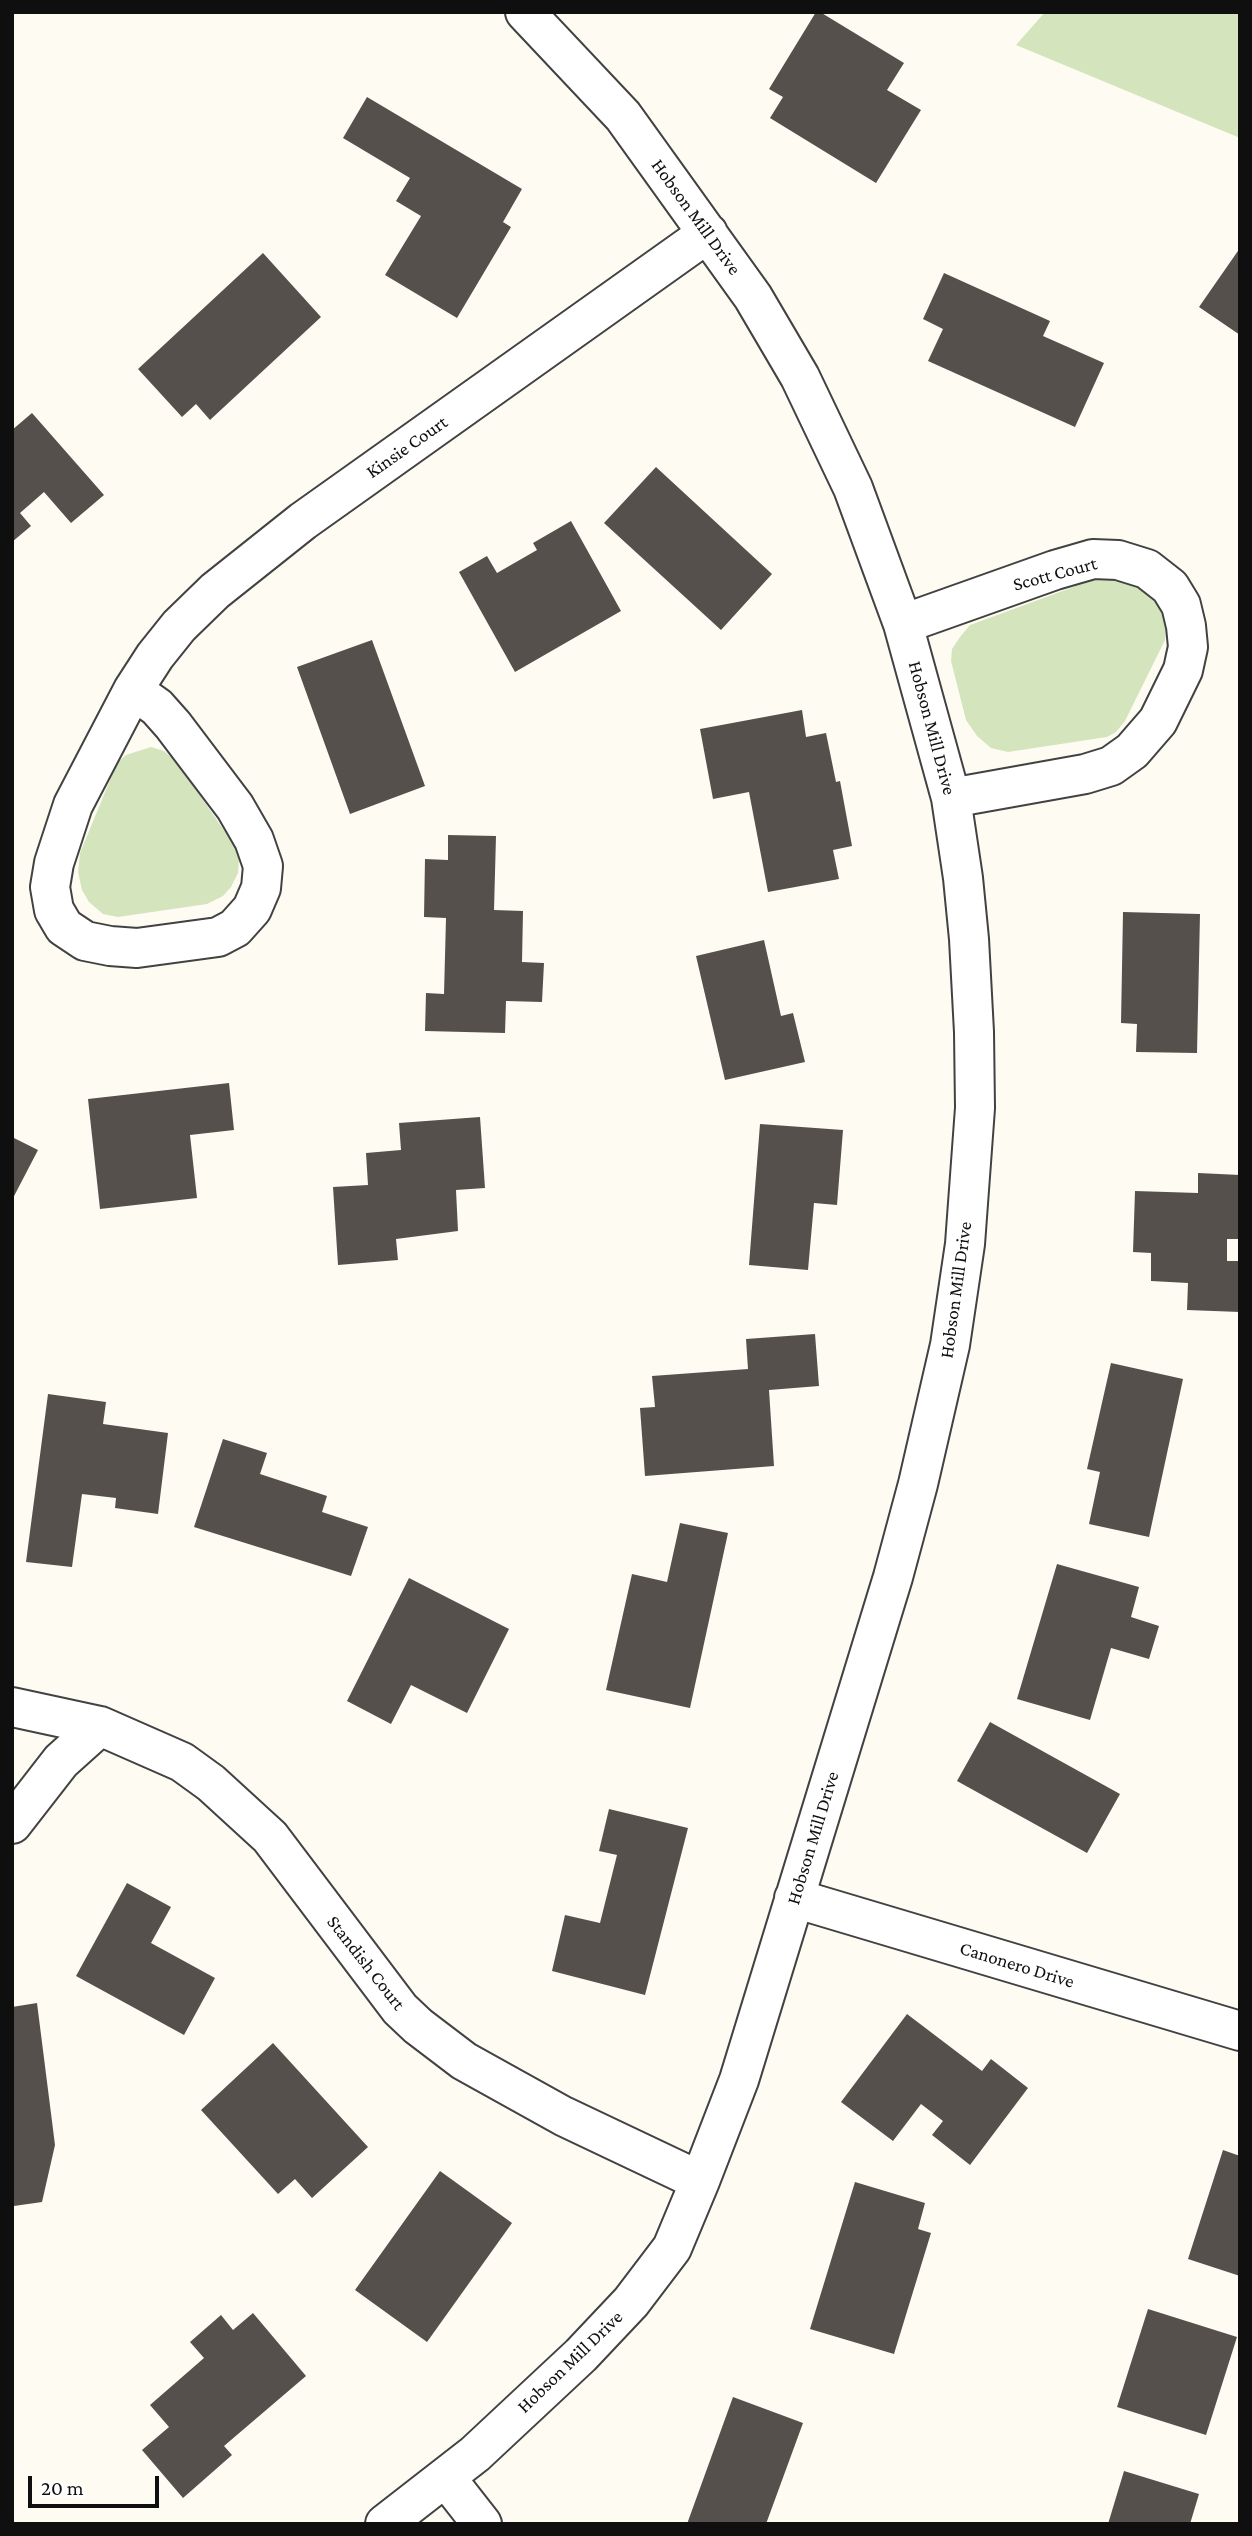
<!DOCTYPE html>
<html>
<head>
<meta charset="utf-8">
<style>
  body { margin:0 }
  #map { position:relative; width:1252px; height:2536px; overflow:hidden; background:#fefbf2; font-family:"Crimson Pro",serif }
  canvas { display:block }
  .frame { position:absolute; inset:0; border:14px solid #0f0f0f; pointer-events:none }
  .scale { position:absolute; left:28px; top:2476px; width:131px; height:32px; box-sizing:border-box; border:4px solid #0f0f0f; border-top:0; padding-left:9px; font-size:21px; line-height:24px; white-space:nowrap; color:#0f0f0f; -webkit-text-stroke:5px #fff; paint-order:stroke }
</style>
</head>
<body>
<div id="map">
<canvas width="1252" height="2536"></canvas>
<div class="frame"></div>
<div class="scale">20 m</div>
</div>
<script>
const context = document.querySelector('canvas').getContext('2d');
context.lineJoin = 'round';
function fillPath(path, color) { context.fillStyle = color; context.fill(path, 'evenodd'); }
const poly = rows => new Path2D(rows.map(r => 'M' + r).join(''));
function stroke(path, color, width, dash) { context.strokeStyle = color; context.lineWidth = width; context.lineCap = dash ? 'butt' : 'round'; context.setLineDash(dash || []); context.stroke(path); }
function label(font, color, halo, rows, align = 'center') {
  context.font = font + ' "Crimson Pro",serif'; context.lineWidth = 7; context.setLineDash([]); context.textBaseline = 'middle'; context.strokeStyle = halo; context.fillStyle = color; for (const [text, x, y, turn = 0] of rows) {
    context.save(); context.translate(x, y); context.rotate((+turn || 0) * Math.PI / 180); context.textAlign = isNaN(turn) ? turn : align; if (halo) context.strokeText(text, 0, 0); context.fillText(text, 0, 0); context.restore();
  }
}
fillPath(poly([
  [1045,12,1240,12,1240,138,1016,45],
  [1106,575,1138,583,1159,607,1167,623,1165,640,1125,721,1116,732,1107,737,1008,752,991,748,977,736,966,720,951,661,952,649,960,637,970,625],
  [151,747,164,751,177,762,234,845,239,859,238,873,231,887,223,896,207,904,118,917,103,914,89,902,82,890,78,872,80,853,117,763,126,755]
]), '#d4e5be');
fillPath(poly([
  [816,12,820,12,904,63,887,90,921,110,876,183,770,118,783,97,769,89],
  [367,97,522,189,503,222,511,227,457,318,385,275,421,216,396,201,410,178,343,138],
  [1240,248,1240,335,1199,307],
  [263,253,321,317,210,420,196,404,182,417,138,369],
  [944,273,1050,321,1043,336,1104,363,1075,427,928,361,943,329,923,319],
  [32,413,104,495,71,523,44,492,20,513,31,526,12,542,12,430],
  [656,467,772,574,721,630,604,523],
  [571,521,621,611,515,672,459,572,487,556,497,573,537,550,533,543],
  [372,640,425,786,350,814,297,667],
  [802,710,806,737,826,733,836,782,840,781,852,846,833,850,839,879,768,892,749,792,713,799,700,729],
  [448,835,496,836,494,910,523,911,522,962,544,963,542,1002,506,1001,505,1033,425,1031,426,993,444,994,446,918,424,917,425,859,448,860],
  [1123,912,1200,914,1197,1053,1136,1052,1137,1024,1121,1023],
  [764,940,781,1016,793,1013,805,1062,725,1080,696,956],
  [229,1083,234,1130,190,1135,197,1198,100,1209,88,1099],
  [480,1117,485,1188,456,1190,458,1231,396,1239,398,1260,338,1265,333,1187,368,1185,366,1153,401,1150,399,1123],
  [760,1124,843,1130,837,1205,814,1203,808,1270,749,1265],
  [12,1137,38,1150,12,1200],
  [1198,1173,1240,1175,1240,1239,1227,1239,1227,1261,1240,1261,1240,1312,1187,1310,1188,1283,1151,1281,1151,1253,1133,1252,1135,1191,1198,1193],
  [815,1334,819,1386,769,1390,774,1466,645,1476,640,1408,655,1407,652,1376,748,1369,746,1339],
  [1111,1363,1183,1379,1149,1537,1089,1524,1100,1472,1087,1469],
  [48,1394,106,1402,103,1424,168,1433,158,1514,115,1508,116,1498,82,1494,72,1567,26,1562],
  [223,1439,267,1453,260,1474,327,1496,322,1512,368,1527,351,1576,194,1527],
  [680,1523,728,1533,690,1708,606,1690,632,1574,667,1582],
  [1057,1564,1139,1587,1131,1617,1159,1626,1149,1659,1111,1648,1090,1720,1017,1699],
  [409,1578,509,1629,467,1713,411,1685,391,1724,347,1701],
  [990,1722,1120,1794,1087,1853,957,1781],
  [609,1809,688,1828,645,1995,552,1971,565,1915,600,1923,617,1855,599,1851],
  [127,1883,171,1907,151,1943,215,1978,184,2035,76,1976],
  [37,2003,55,2145,42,2202,14,2206,12,2007],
  [907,2014,982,2071,991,2059,1028,2088,970,2165,932,2135,943,2121,921,2104,893,2141,841,2102],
  [273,2043,368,2147,312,2198,295,2179,278,2194,201,2110],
  [1223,2150,1240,2156,1240,2276,1188,2259],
  [440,2171,512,2223,427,2342,355,2290],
  [855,2182,925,2203,918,2229,931,2233,894,2354,810,2329],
  [1148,2309,1237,2337,1206,2435,1117,2407],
  [253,2313,306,2376,224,2446,232,2455,183,2498,142,2450,169,2427,150,2405,204,2358,190,2342,221,2315,233,2330],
  [733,2397,803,2423,766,2524,687,2524],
  [1124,2471,1199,2494,1190,2524,1108,2524]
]), '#56504c');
const minor = poly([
  [903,624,1055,570,1093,559,1118,560,1147,569,1170,587,1181,605,1186,626,1188,647,1183,670,1158,721,1132,751,1111,766,1085,774,951,798],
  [133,690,157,707,173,725,235,807,254,840,263,866,261,888,252,909,235,928,218,937,137,948,110,946,85,941,64,927,54,910,50,887,54,863,73,805,133,690,155,656,179,626,215,591,303,521,708,233],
  [12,1707,100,1726,182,1762,211,1783,270,1837,400,2009,418,2026,464,2061,563,2116,700,2181],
  [12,1824,61,1761,100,1726],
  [794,1898,1240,2031],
  [446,2478,482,2524],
  [385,2524,475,2454,581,2355,631,2302,672,2248,700,2181,739,2080,893,1577,918,1484,950,1345,965,1244,975,1108,974,1032,969,939,963,878,951,798,903,624,853,488,800,377,753,297,623,116,525,12]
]);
stroke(minor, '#424242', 42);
stroke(minor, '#fff', 38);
label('19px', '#0f0f0f', '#fff', [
  ["Hobson Mill Drive",696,217,54],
  ["Kinsie Court",407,447,-35],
  ["Scott Court",1055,574,-15],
  ["Hobson Mill Drive",932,728,75],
  ["Hobson Mill Drive",956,1290,-82],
  ["Hobson Mill Drive",813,1838,-73],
  ["Standish Court",366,1963,52],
  ["Canonero Drive",1017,1965,17],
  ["Hobson Mill Drive",570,2362,-44]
]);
</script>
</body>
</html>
